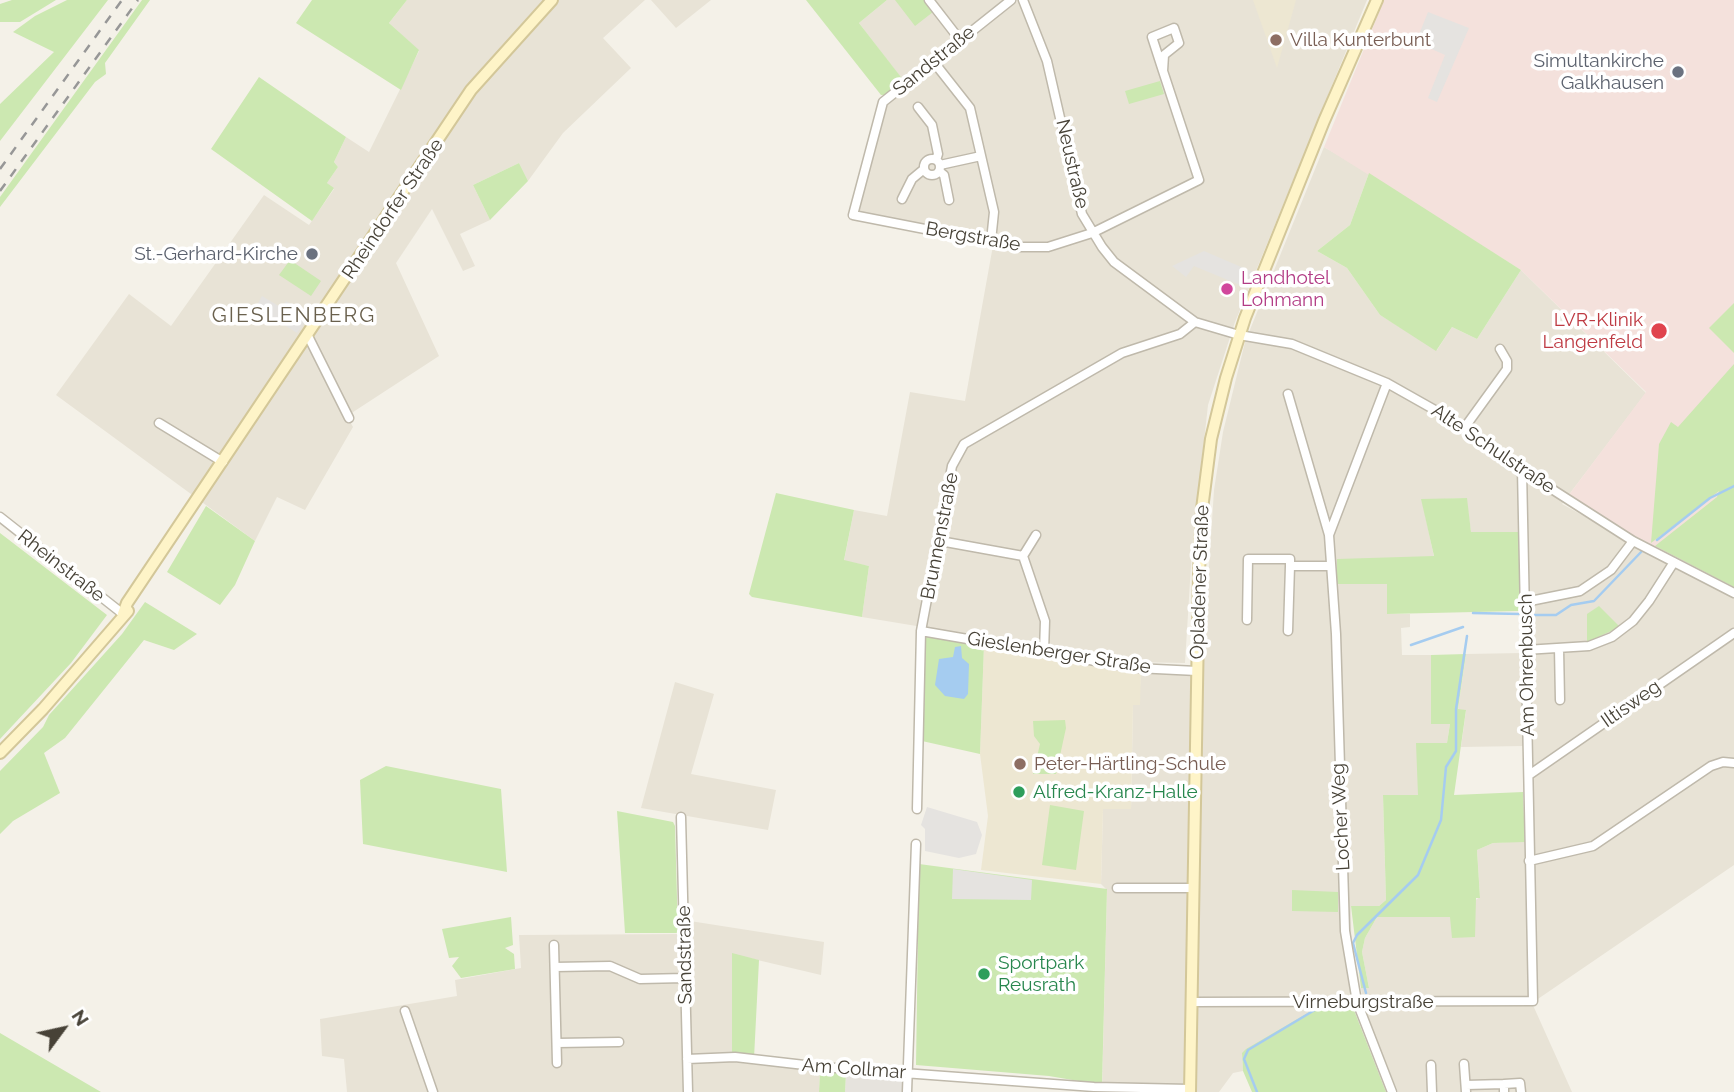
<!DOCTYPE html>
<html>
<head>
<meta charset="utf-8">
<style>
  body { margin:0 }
  #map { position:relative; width:1734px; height:1092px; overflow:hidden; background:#f4f1e8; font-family:Raleway,sans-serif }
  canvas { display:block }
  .north { position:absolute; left:28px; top:994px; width:70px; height:70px; -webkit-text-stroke:5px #fff; paint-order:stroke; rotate:57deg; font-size:19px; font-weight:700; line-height:28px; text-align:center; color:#474237 }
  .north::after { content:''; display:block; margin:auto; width:24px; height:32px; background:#474237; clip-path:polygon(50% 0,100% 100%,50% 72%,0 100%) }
</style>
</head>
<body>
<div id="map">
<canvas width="1734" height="1092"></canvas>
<div class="north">N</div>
</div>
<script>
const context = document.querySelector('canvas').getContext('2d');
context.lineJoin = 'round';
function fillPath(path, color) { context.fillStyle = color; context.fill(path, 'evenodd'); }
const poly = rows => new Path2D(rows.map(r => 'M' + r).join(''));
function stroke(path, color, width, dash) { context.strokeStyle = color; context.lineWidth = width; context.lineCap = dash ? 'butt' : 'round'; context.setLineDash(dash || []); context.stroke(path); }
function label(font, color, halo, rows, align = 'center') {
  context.font = font + ' Raleway,sans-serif'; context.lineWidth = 7; context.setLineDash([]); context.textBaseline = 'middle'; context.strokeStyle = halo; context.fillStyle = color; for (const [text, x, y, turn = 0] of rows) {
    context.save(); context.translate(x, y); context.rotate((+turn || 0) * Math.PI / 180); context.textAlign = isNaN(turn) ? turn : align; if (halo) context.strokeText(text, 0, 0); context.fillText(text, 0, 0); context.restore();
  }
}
fillPath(poly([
  [407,0,645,0,603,38,631,68,563,133,528,181,519,163,473,185,490,220,460,234,475,266,463,271,432,209,396,263,439,356,347,416,353,427,305,510,277,497,255,541,56,395,129,294,171,326,264,195,309,225,334,189,327,183,338,167,334,162,346,137,369,152,419,51,389,23],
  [651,0,711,0,676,28],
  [887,0,1367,0,1235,322,1208,405,1192,549,1185,663,1134,662,862,617,869,566,844,561,854,510,887,516,910,392,965,401,994,240,856,213,887,104,908,87,859,23],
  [1324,147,1369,173,1350,225,1317,251,1347,268,1380,315,1437,350,1452,327,1477,339,1521,270,1646,393,1562,504,1734,598,1734,865,1532,1003,1572,1092,1398,1092,1364,1009,1361,988,1369,988,1362,952,1365,938,1377,917,1451,917,1480,897,1477,850,1493,843,1525,841,1523,746,1461,747,1466,711,1458,710,1466,654,1522,653,1519,533,1471,532,1466,498,1422,500,1434,557,1337,560,1387,584,1388,614,1410,614,1410,627,1401,628,1402,655,1431,655,1431,724,1450,724,1447,743,1418,795,1383,796,1386,900,1379,906,1351,906,1352,1005,1242,1054,1243,1071,1233,1073,1219,1092,1102,1092,1107,890,1101,884,1103,809,1131,809,1133,705,1139,705,1141,669,1202,675,1214,490,1223,432,1245,342],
  [675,682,714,694,691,774,776,790,768,830,641,808],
  [690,921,824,942,821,975,732,954,732,1062,820,1071,819,1092,347,1092,344,1059,322,1056,320,1019,457,996,455,980,521,968,519,935,687,934]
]), '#e8e3d6');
fillPath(poly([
  [846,1073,904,1078,903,1092,845,1092]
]), '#e6e3dd');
fillPath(poly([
  [1253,0,1296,0,1277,68],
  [984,645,1141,669,1140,705,1133,705,1131,809,1103,809,1101,884,981,870,988,816,980,754]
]), '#ede7d2');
fillPath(poly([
  [1384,0,1734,0,1734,587,1627,532,1568,496,1646,392,1521,270,1324,147]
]), '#f4e1dc');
fillPath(poly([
  [12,0,56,0,20,22,0,22,0,4],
  [67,0,108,0,0,141,0,104,54,52,13,32,35,16],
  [142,0,150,0,105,63,106,74,95,82,0,207,0,197],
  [312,0,407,0,389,23,419,50,401,90,296,23],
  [806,0,887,0,859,23,904,81,887,95,881,95],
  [895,0,924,0,933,12,915,26],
  [259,77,346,137,334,162,338,167,327,183,334,188,312,221,211,149],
  [1160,81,1164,94,1129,104,1125,91],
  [519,163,528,181,490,220,473,185],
  [1369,173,1521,270,1477,339,1452,327,1436,351,1380,315,1347,268,1317,251,1350,225],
  [290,260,321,281,311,296,279,275],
  [1734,303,1734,353,1709,328],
  [1734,364,1734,587,1655,546,1717,497,1719,491,1651,543,1659,444,1671,422,1678,427],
  [776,493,854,510,844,560,869,566,862,617,752,597,749,594],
  [1467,498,1471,532,1519,532,1519,611,1387,614,1387,584,1337,584,1337,559,1434,556,1421,499],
  [206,506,255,541,235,585,220,605,167,572],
  [0,533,107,615,71,663,0,739],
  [145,602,197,634,174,650,144,640,65,738,44,753,60,793,13,821,0,834,0,771,43,727,49,715,122,634],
  [1599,606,1620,627,1587,642,1587,614],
  [929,635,984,645,980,754,922,741,925,639],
  [1466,654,1458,709,1466,710,1454,795,1523,792,1525,842,1493,843,1477,850,1480,898,1476,898,1475,937,1452,938,1450,917,1377,917,1365,938,1362,952,1369,988,1361,988,1351,906,1379,906,1386,900,1383,795,1418,795,1416,743,1447,743,1450,724,1431,724,1431,655],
  [1065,720,1066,728,1056,774,1033,774,1040,744,1034,736,1033,721],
  [386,766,501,789,507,872,363,844,360,780],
  [1050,805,1084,811,1076,870,1042,865],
  [617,811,673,822,675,826,678,933,625,933],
  [919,864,1107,889,1102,1085,1049,1076,916,1065],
  [1292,890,1338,892,1338,912,1292,911],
  [511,917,513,945,505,948,514,954,515,969,461,978,452,966,459,957,449,958,442,929],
  [732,953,759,960,754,1058,732,1056],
  [1352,1005,1386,1092,1252,1092,1243,1071,1242,1053,1246,1049,1318,1007],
  [0,1033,101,1092,0,1092],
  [820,1071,846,1073,845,1092,819,1092]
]), '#cce8b1');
fillPath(poly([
  [1428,12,1469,28,1437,102,1428,98,1445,55,1416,42],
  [1204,251,1253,272,1247,288,1194,266,1186,277,1172,266],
  [262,296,282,308,286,301,309,316,297,333,256,307],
  [927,807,977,822,982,835,976,854,959,858,925,851,925,829,921,825],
  [953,869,1032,880,1031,900,952,899]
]), '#e5e3e0');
fillPath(poly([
  [961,646,962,658,969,664,968,694,964,699,945,696,935,685,939,659,953,657,955,647]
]), '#a5ccf0');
stroke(poly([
  [1657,540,1710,498,1734,486],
  [1473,613,1521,614],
  [1532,615,1556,615,1571,605,1594,601,1643,550],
  [1411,645,1463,627],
  [1366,993,1353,943,1357,935,1418,875,1441,820,1446,767,1456,751,1456,709,1467,636],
  [1257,1092,1244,1059,1248,1050,1318,1008,1355,1007]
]), '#a5ccf0', 2.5);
const minor = poly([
  [929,0,960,40],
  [1011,0,883,102,853,215,1017,247,1048,247,1092,233,1199,180,1163,71,1164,55,1179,43,1174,28,1152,37,1163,71],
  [1023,0,1047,61,1082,214,1102,247,1114,262,1195,322,1239,335,1292,344,1387,383,1465,427,1522,470,1633,541,1734,593],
  [933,61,970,108,994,212,991,241],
  [918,107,932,125,938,154,936,160],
  '924 167a8 8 0 1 1 16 0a8 8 0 1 1-16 0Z',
  [940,165,981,156],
  [939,171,944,175,949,200],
  [902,199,912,179,924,169],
  [307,334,349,418],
  [1387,383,1329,535,1336,634,1345,931,1357,1002,1392,1092],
  [1288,394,1329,535],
  [159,423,223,462],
  [1465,427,1507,369,1507,361,1500,349],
  [0,517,123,614],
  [1036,535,1023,556,1045,621,1044,652],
  [940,541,1023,556],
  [1525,602,1580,591,1611,570,1633,541],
  [1247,620,1248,559,1290,559,1290,566],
  [921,631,1136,668,1197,671],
  [1288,631,1290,566,1331,566],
  [1559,648,1560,700],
  [1525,650,1589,646,1612,637,1633,621,1649,601,1674,562],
  [1529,775,1734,633],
  [917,809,921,631,952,466,964,444,1122,353,1180,334,1195,322],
  [681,817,688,1092],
  [1529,861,1593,846,1711,766,1723,762,1734,763],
  [1117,888,1192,888],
  [554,945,557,1063],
  [555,967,610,966,640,979,685,978],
  [1192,1002,1533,1001,1522,470],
  [405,1011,433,1092],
  [557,1043,619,1042],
  [687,1059,735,1057,822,1067,1094,1087,1190,1089],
  [1464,1064,1466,1092],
  [1431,1065,1432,1092],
  [1504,1084,1520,1083,1521,1092],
  [1466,1085,1504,1084,1504,1092],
  [907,1092,916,844]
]);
const secondary = poly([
  [123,614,127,603,471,90,552,0],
  [0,753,43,709,128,611],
  [1190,1092,1199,572,1202,509,1211,439,1226,378,1245,318,1324,121,1377,0]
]);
stroke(minor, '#bfb9ab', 11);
stroke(secondary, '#d3c799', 14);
stroke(minor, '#fff', 8);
stroke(secondary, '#fef4c8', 10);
stroke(poly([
  [0,169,122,0],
  [0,191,138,0]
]), '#979797', 2.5, [9, 9]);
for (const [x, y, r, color] of [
  [1276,40,7,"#8d6e63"],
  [1678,72,7,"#6b7280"],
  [312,254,7,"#6b7280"],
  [1227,289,7,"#d1479c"],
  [1659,331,9,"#e0444e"],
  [1020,764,7,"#8d6e63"],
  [1019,792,7,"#2e9e5b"],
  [984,974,7,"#2e9e5b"]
]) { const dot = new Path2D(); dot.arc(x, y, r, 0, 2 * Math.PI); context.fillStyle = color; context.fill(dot); stroke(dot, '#fff', 2.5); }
label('19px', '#785e54', '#fff', [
  ["Villa Kunterbunt",1290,40],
  ["Peter-Härtling-Schule",1034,764]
], 'left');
label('19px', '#474237', '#fff', [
  ["Sandstraße",934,61,-39],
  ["Neustraße",1072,164,77],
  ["Rheindorfer Straße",393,209,-56],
  ["Bergstraße",973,237,10],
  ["Alte Schulstraße",1493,449,34],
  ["Brunnenstraße",940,536,-79],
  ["Rheinstraße",61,566,38],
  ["Opladener Straße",1200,582,-88],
  ["Gieslenberger Straße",1059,653,9],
  ["Am Ohrenbusch",1527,665,-91],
  ["Iltisweg",1631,704,-35],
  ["Locher Weg",1341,817,-93],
  ["Sandstraße",685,955,-91],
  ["Virneburgstraße",1363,1002],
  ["Am Collmar",854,1069,4]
]);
label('19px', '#5b616d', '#fff', [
  ["Simultankirche",1664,61],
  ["Galkhausen",1664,83],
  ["St.-Gerhard-Kirche",298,254]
], 'right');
label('19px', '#b23c85', '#fff', [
  ["Landhotel",1241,278],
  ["Lohmann",1241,300]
], 'left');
label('19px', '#be3a42', '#fff', [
  ["LVR-Klinik",1643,320],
  ["Langenfeld",1643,342]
], 'right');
label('19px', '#27864d', '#fff', [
  ["Alfred-Kranz-Halle",1033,792],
  ["Sportpark",998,963],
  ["Reusrath",998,985]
], 'left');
context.letterSpacing = '2px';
label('21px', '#6a614e', '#fff', [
  ["GIESLENBERG",294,316]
]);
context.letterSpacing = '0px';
</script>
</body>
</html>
